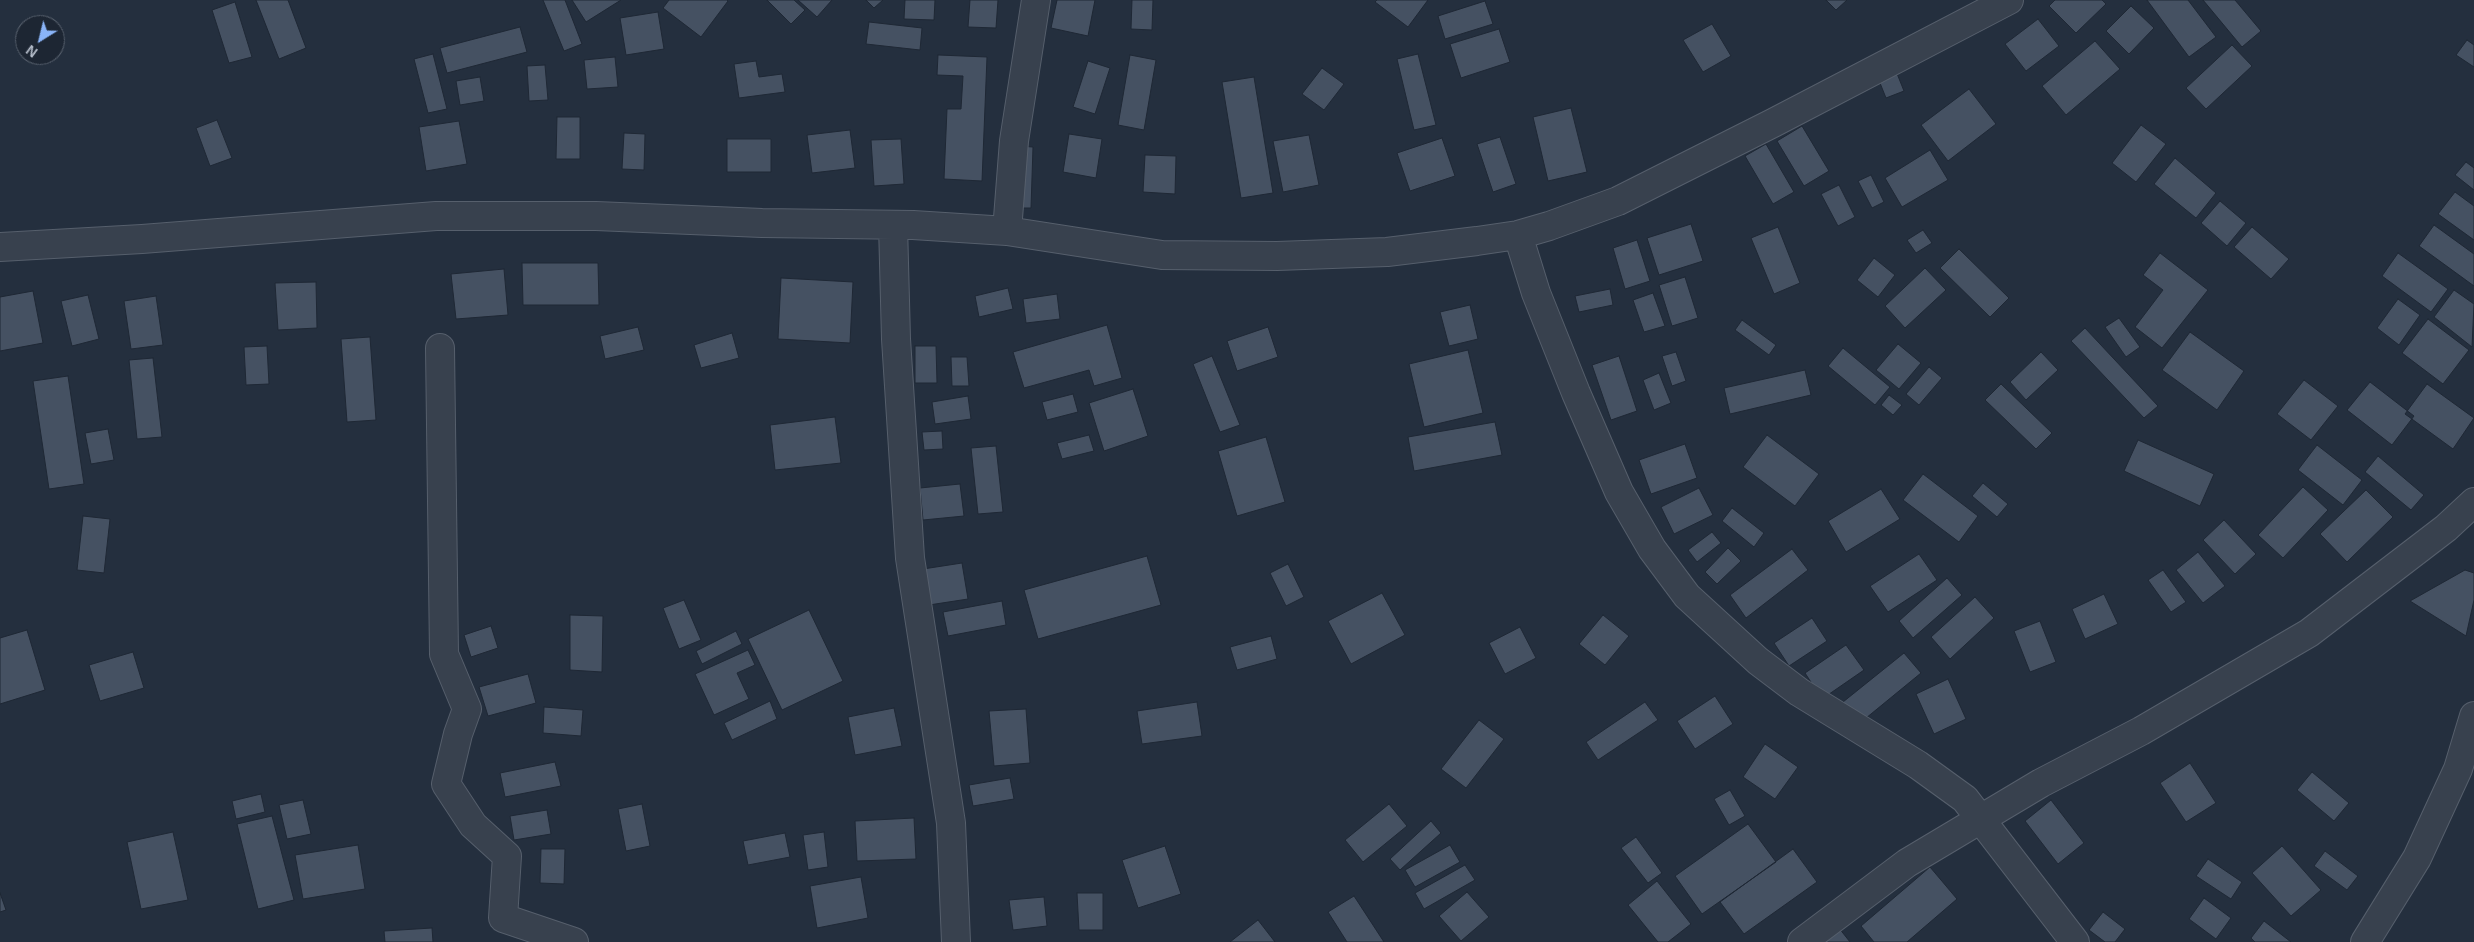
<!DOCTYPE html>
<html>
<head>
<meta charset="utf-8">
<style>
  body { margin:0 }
  #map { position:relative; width:2474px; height:942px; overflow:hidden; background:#242f3e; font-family:Helvetica,sans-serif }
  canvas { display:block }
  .north { position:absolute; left:15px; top:15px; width:50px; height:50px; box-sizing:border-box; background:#1d2633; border:1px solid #59626f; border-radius:50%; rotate:216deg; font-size:14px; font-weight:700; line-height:20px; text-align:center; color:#b4bcc9 }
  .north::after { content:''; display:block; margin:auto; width:18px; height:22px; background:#8ab4f8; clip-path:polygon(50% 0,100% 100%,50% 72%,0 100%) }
</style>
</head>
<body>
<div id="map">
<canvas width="2474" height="942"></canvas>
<div class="north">N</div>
</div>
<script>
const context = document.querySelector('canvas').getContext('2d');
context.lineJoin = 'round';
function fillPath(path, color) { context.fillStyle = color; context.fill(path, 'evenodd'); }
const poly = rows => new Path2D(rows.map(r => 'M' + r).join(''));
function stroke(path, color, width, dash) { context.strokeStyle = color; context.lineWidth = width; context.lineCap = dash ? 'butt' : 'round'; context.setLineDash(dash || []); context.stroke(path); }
const building = poly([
  [256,0,288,0,306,48,279,59,256,0],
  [543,0,565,0,582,44,564,51,543,0],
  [572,0,621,0,586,22,572,0],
  [669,0,727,0,728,1,701,37,663,8,669,0],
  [767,0,794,0,805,10,791,24,767,0],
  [798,0,832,0,817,17,798,0],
  [866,0,883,0,874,8,866,0],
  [905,0,935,0,934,20,904,19,905,0],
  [970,0,998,0,996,28,968,27,970,0],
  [1057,0,1095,0,1088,36,1051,28,1057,0],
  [1132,0,1153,0,1152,30,1131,29,1132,0],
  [1377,0,1428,0,1408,27,1375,2,1377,0],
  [1826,0,1847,0,1836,10,1826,0],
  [2055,0,2102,0,2106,4,2076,33,2049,6,2055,0],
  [2147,0,2188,0,2216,37,2189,57,2147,0],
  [2203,0,2235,0,2261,31,2242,47,2203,0],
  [1485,1,1493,24,1445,39,1438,16,1485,1],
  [235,2,252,57,229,63,212,10,235,2],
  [2131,6,2154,28,2129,54,2106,31,2131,6],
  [658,12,664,49,626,55,620,18,658,12],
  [2038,19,2059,46,2026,71,2005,44,2038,19],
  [869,22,922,28,920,50,866,44,869,22],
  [1712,24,1731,56,1703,72,1683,40,1712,24],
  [520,27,527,52,447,73,440,48,520,27],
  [1499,29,1510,62,1461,78,1450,44,1499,29],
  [2467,40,2474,45,2474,67,2456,55,2467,40],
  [2095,41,2120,69,2066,115,2042,86,2095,41],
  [2232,45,2252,66,2206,109,2186,88,2232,45],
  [433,54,447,109,428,113,414,59,433,54],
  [1418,54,1436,125,1414,130,1397,59,1418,54],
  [938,55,987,57,982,181,944,179,947,109,961,109,963,76,937,75,938,55],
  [1130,55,1156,60,1144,130,1118,125,1130,55],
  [615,57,618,87,587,89,584,60,615,57],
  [756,61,759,77,782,74,785,92,739,98,734,64,756,61],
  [1088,61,1110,68,1095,114,1073,107,1088,61],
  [545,65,548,100,529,101,527,66,545,65],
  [1322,68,1344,84,1324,110,1302,94,1322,68],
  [1896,71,1904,91,1886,98,1878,78,1896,71],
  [480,77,484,101,460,105,456,81,480,77],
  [1254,77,1273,193,1241,198,1222,82,1254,77],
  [1969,89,1996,124,1948,161,1921,125,1969,89],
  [1571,108,1587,172,1548,181,1533,117,1571,108],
  [557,117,580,117,580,159,556,159,557,117],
  [217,120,232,158,210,166,196,128,217,120],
  [459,121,467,164,426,171,419,127,459,121],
  [2141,125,2166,144,2136,182,2112,163,2141,125],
  [1802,126,1829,171,1804,186,1777,141,1802,126],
  [850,130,855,168,812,173,807,135,850,130],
  [624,133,645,134,644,170,622,169,624,133],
  [1069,134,1102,139,1096,178,1063,172,1069,134],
  [1309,135,1319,185,1283,192,1273,141,1309,135],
  [1500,137,1516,184,1493,192,1477,144,1500,137],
  [1442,138,1455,176,1410,191,1397,153,1442,138],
  [727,139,771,139,771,172,727,172,727,139],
  [901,139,904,184,874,186,871,140,901,139],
  [1766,144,1794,192,1773,204,1745,156,1766,144],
  [1017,146,1033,147,1031,208,1015,208,1017,146],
  [1930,150,1948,180,1902,207,1885,178,1930,150],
  [1145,155,1176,156,1175,194,1143,192,1145,155],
  [2175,158,2216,193,2196,218,2154,184,2175,158],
  [2466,162,2474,168,2474,190,2455,175,2466,162],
  [1871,175,1884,202,1872,208,1858,181,1871,175],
  [1839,185,1855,217,1838,226,1821,194,1839,185],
  [2455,192,2474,206,2474,240,2438,214,2455,192],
  [2220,201,2246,223,2227,246,2201,223,2220,201],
  [1691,224,1703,261,1659,275,1647,238,1691,224],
  [2434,225,2474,254,2474,286,2419,246,2434,225],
  [1778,227,1800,283,1774,294,1751,238,1778,227],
  [2252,227,2289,259,2271,279,2234,247,2252,227],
  [1923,230,1932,243,1916,253,1907,240,1923,230],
  [1637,240,1650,281,1625,289,1613,248,1637,240],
  [1959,249,2009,298,1990,317,1940,268,1959,249],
  [2160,253,2208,290,2162,348,2135,327,2163,290,2143,275,2160,253],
  [2398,253,2448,289,2431,312,2382,276,2398,253],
  [1874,258,1895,275,1878,297,1857,280,1874,258],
  [522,263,598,263,599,305,523,305,522,263],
  [1925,268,1946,290,1905,328,1885,306,1925,268],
  [504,269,508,315,456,319,451,274,504,269],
  [1685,277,1698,318,1672,326,1659,285,1685,277],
  [781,278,853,282,850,343,778,339,781,278],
  [316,282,317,328,278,330,275,283,316,282],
  [1008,288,1013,309,979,317,975,296,1008,288],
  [1610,289,1613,305,1579,312,1575,296,1610,289],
  [2454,290,2474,304,2472,347,2434,317,2454,290],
  [33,291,43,343,0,351,0,297,33,291],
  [1653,293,1665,326,1644,332,1633,300,1653,293],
  [1057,294,1060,319,1026,323,1023,299,1057,294],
  [88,295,99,339,72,346,61,301,88,295],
  [156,296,163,345,131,349,124,301,156,296],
  [2398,299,2420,315,2399,345,2377,328,2398,299],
  [1470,305,1478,339,1449,346,1440,312,1470,305],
  [2119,318,2140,347,2126,357,2105,327,2119,318],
  [2428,319,2469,350,2443,384,2402,353,2428,319],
  [1742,320,1776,345,1769,355,1735,330,1742,320],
  [1107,325,1122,378,1094,386,1089,370,1024,388,1013,352,1107,325],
  [638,327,644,350,605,359,600,336,638,327],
  [1268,327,1278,357,1237,371,1227,341,1268,327],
  [2085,328,2158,406,2144,418,2071,341,2085,328],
  [2190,332,2244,371,2217,410,2162,370,2190,332],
  [732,333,739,358,701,368,694,345,732,333],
  [370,337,376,420,347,422,341,339,370,337],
  [1898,344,1921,363,1899,389,1876,370,1898,344],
  [267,346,269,384,246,385,244,347,267,346],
  [915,346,936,346,937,383,915,383,915,346],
  [1843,348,1890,387,1875,405,1828,366,1843,348],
  [1468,350,1483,413,1424,427,1409,364,1468,350],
  [1676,352,1686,381,1672,386,1662,356,1676,352],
  [2041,352,2058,370,2026,400,2010,382,2041,352],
  [1212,356,1240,425,1220,432,1193,364,1212,356],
  [1619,356,1637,411,1611,420,1592,365,1619,356],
  [951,357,967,357,969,386,952,386,951,357],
  [153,358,162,437,137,439,129,360,153,358],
  [1929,367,1942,378,1919,405,1906,394,1929,367],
  [1805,370,1811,395,1730,414,1724,388,1805,370],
  [1659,373,1671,403,1654,410,1643,380,1659,373],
  [68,376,84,484,49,489,33,381,68,376],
  [2304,380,2338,406,2311,440,2277,414,2304,380],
  [2370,382,2414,416,2392,445,2347,410,2370,382],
  [2001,384,2052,433,2036,449,1985,400,2001,384],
  [2427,384,2474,418,2453,449,2405,414,2427,384],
  [1133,389,1148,436,1104,451,1089,403,1133,389],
  [1073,394,1078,412,1047,420,1042,402,1073,394],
  [1889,395,1902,405,1893,415,1881,405,1889,395],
  [968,396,971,419,935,424,932,402,968,396],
  [835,417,841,463,775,470,770,425,835,417],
  [1495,422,1502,455,1414,471,1408,437,1495,422],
  [108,429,114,460,91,464,85,433,108,429],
  [942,431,943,449,924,450,922,432,942,431],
  [1089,435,1094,451,1062,459,1057,443,1089,435],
  [1767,435,1819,474,1795,506,1743,467,1767,435],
  [1266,437,1285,502,1237,516,1218,451,1266,437],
  [2138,440,2214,474,2200,506,2124,471,2138,440],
  [1685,444,1697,478,1651,494,1639,460,1685,444],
  [2317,445,2362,480,2343,505,2298,470,2317,445],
  [996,446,1003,512,978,514,971,448,996,446],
  [2378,456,2424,495,2411,510,2365,472,2378,456],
  [1923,474,1978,516,1959,542,1903,500,1923,474],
  [1983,483,2008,504,1997,517,1972,496,1983,483],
  [960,484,964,516,923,520,920,488,960,484],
  [2303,487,2328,510,2283,558,2258,535,2303,487],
  [1699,488,1713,515,1674,534,1661,507,1699,488],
  [1881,489,1900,519,1846,552,1828,521,1881,489],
  [2366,490,2393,517,2347,562,2320,534,2366,490],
  [1732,508,1764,533,1754,547,1722,521,1732,508],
  [83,516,110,519,104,573,77,570,83,516],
  [2224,520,2256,554,2235,574,2203,540,2224,520],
  [1712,532,1721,543,1697,562,1688,550,1712,532],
  [1728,548,1741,561,1717,584,1705,572,1728,548],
  [1792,549,1808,570,1746,618,1730,595,1792,549],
  [2198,552,2225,586,2203,603,2176,570,2198,552],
  [1919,554,1937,580,1888,612,1870,586,1919,554],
  [1147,556,1161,605,1038,639,1024,590,1147,556],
  [962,563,968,599,929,605,923,569,962,563],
  [1288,564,1304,597,1286,606,1270,573,1288,564],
  [2163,570,2186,602,2171,612,2148,580,2163,570],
  [2465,570,2474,573,2474,600,2466,636,2410,601,2465,570],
  [1947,578,1962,595,1913,638,1899,621,1947,578],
  [1382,593,1405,635,1351,664,1328,621,1382,593],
  [2104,594,2118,624,2085,639,2072,609,2104,594],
  [1975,597,1994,618,1950,659,1931,637,1975,597],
  [684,600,701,640,679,649,663,608,684,600],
  [1002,601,1006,625,948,636,943,612,1002,601],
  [809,610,843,681,782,710,748,639,809,610],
  [570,615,603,616,602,672,570,670,570,615],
  [1603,615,1629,636,1605,665,1579,644,1603,615],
  [1812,618,1827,641,1789,666,1774,643,1812,618],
  [2040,621,2056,662,2030,672,2014,631,2040,621],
  [491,626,498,648,471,657,464,635,491,626],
  [1520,627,1536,658,1505,674,1489,643,1520,627],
  [27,630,45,690,0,704,0,638,27,630],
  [736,631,742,644,702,664,696,651,736,631],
  [1271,636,1277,659,1237,670,1230,647,1271,636],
  [1846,645,1864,670,1822,699,1805,673,1846,645],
  [748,650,755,665,737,673,749,699,714,715,695,674,748,650],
  [133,652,144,688,100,701,89,665,133,652],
  [1904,653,1921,673,1860,723,1843,702,1904,653],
  [528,674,536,703,488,716,479,687,528,674],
  [1948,679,1966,719,1934,734,1916,694,1948,679],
  [1715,696,1733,724,1695,749,1677,721,1715,696],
  [770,701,777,719,732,740,724,723,770,701],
  [1197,702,1202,736,1142,744,1137,711,1197,702],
  [1645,702,1658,720,1598,760,1586,742,1645,702],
  [544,707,583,710,581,736,543,733,544,707],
  [894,708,902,746,855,755,848,717,894,708],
  [1026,709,1030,763,994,766,989,711,1026,709],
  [1479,720,1504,739,1466,788,1441,769,1479,720],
  [1765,744,1798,767,1775,799,1743,777,1765,744],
  [555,762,561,786,505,797,500,773,555,762],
  [2190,763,2216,803,2186,822,2160,783,2190,763],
  [2312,772,2349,803,2334,821,2297,790,2312,772],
  [1010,778,1014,799,973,806,969,785,1010,778],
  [1730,790,1745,816,1729,825,1714,799,1730,790],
  [261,794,265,812,236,819,232,801,261,794],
  [303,800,311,834,287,839,279,805,303,800],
  [2051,800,2084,843,2058,864,2025,821,2051,800],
  [642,804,650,846,626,851,618,809,642,804],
  [1389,804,1407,826,1363,862,1345,840,1389,804],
  [547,810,551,834,514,840,510,816,547,810],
  [272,816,294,900,258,909,237,824,272,816],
  [914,818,916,859,857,861,855,821,914,818],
  [1431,821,1441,833,1400,870,1390,859,1431,821],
  [1748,824,1776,862,1702,914,1675,876,1748,824],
  [173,832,188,900,141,909,127,842,173,832],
  [824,832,828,867,808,870,803,835,824,832],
  [785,833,790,857,748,865,743,841,785,833],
  [1636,837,1662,873,1648,883,1621,848,1636,837],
  [358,845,365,889,303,899,295,855,358,845],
  [1450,845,1460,862,1415,887,1405,870,1450,845],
  [1165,846,1181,894,1138,908,1122,860,1165,846],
  [2282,846,2321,890,2291,916,2252,873,2282,846],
  [541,849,565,849,564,884,540,883,541,849],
  [1793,849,1817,882,1744,934,1720,902,1793,849],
  [2325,851,2358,876,2347,890,2314,866,2325,851],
  [2208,859,2242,882,2231,899,2196,876,2208,859],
  [1465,865,1475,880,1424,909,1415,893,1465,865],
  [1930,867,1957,899,1907,942,1874,942,1861,926,1930,867],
  [861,877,868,918,817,928,810,886,861,877],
  [1657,881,1691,924,1668,942,1658,942,1628,905,1657,881],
  [1467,892,1489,917,1461,941,1439,916,1467,892],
  [0,893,6,910,0,912,0,893],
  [1077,893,1103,893,1103,930,1079,930,1077,893],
  [1354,896,1384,942,1347,942,1328,912,1354,896],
  [1044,897,1047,926,1013,930,1009,900,1044,897],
  [2204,898,2231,918,2216,939,2189,919,2204,898],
  [2103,912,2125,929,2115,942,2105,942,2089,930,2103,912],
  [1258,920,1275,942,1230,942,1258,920],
  [2264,921,2291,942,2255,942,2251,938,2264,921],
  [432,928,433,942,385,942,384,931,432,928],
  [1839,928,1850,942,1821,942,1839,928]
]);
fillPath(building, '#455162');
stroke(building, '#1f2835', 1);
const minor = poly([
  [893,225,896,339,910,558,951,823,956,942],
  [1007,231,1014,141,1036,0],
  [1518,235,1536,293,1576,393,1619,492,1652,549,1687,596,1758,661,1799,692,1918,765,1965,799,2075,942],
  [0,247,142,239,436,216,596,216,762,223,913,225,1007,231,1162,255,1277,256,1387,252,1477,241,1518,235,1549,226,1618,201,1773,123,2009,0],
  [440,348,444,654,467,709,458,734,446,784,473,825,507,856,503,918,574,942],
  [1802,942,1907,863,2041,783,2141,731,2309,633,2446,528,2474,502],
  [2365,942,2417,858,2458,769,2474,716]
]);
stroke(minor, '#565f6c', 30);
stroke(minor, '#38414e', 28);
</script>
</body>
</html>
